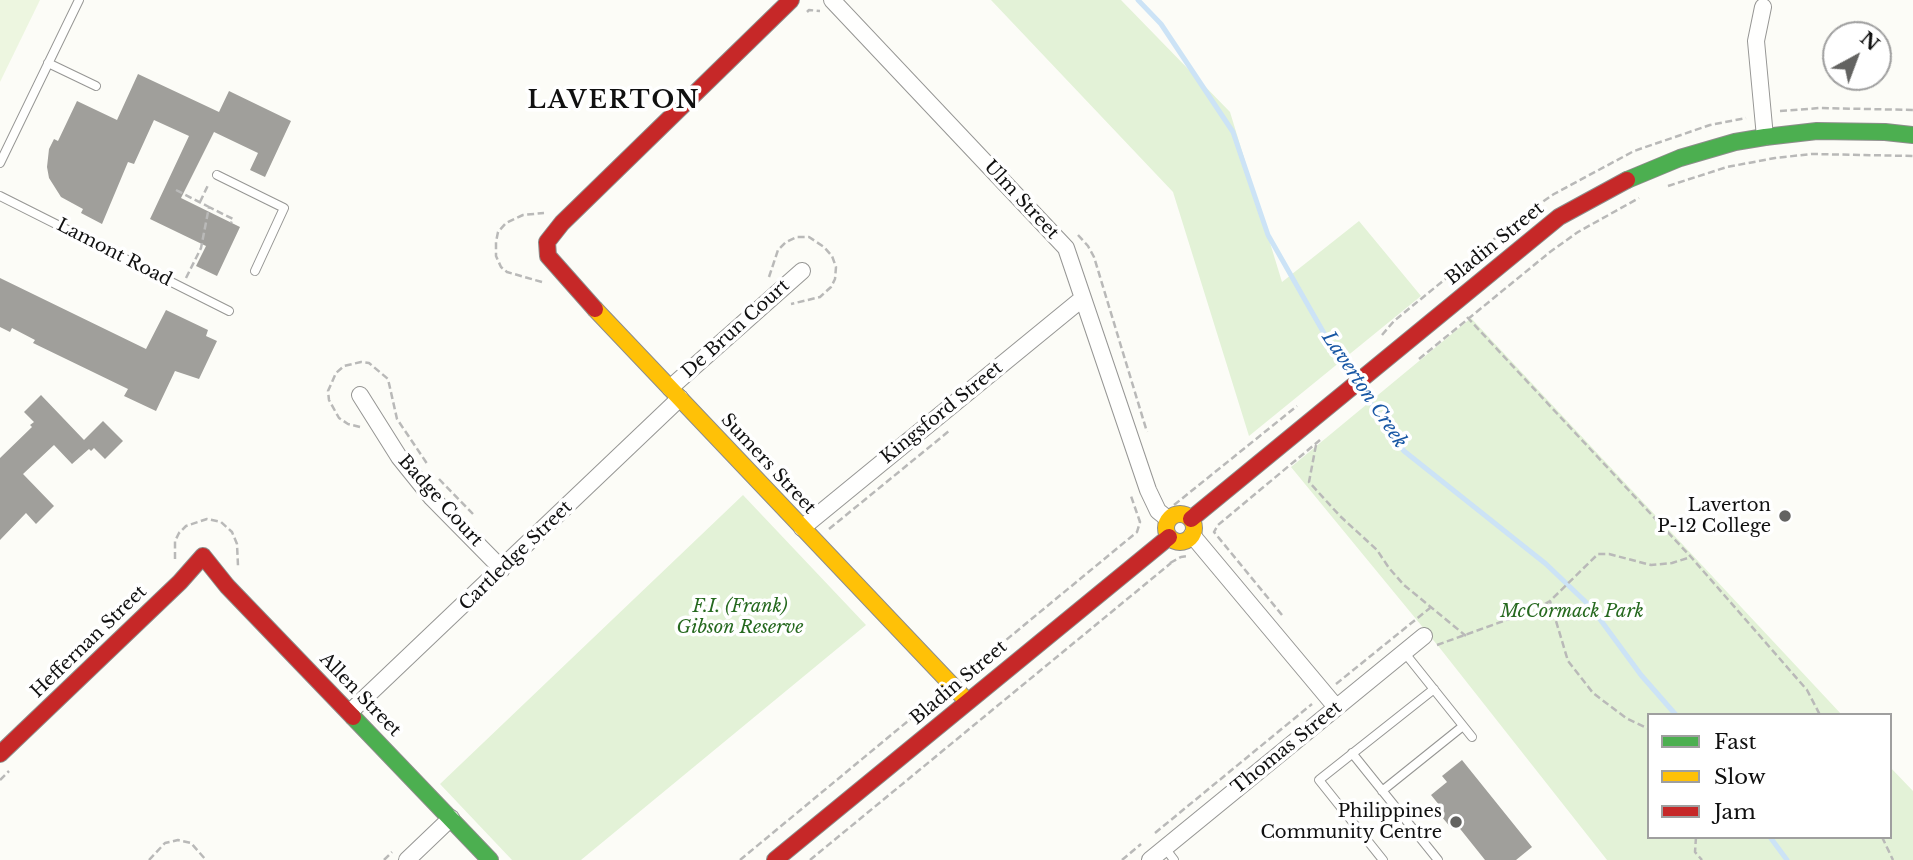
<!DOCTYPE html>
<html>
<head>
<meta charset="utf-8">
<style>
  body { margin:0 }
  #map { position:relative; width:1913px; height:860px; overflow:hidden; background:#fcfcf7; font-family:"Libre Baskerville",serif }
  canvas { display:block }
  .legend { position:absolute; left:1647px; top:713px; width:245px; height:126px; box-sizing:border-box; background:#fff; border:2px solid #9f9f9f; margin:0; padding:9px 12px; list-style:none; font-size:21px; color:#101010 }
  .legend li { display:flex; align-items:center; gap:14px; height:35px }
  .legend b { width:35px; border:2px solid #9f9f9f }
  .north { position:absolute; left:1822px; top:21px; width:70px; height:70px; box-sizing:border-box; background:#fff; border:2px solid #9f9f9f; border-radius:50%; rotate:41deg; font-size:19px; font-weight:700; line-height:28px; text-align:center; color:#101010 }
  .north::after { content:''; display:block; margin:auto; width:24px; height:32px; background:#636361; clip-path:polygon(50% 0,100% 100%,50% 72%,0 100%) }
</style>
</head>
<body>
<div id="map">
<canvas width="1913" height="860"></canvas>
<ul class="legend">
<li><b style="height:9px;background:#4caf50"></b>Fast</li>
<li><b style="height:9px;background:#ffc107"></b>Slow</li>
<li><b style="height:9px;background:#c62828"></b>Jam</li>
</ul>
<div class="north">N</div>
</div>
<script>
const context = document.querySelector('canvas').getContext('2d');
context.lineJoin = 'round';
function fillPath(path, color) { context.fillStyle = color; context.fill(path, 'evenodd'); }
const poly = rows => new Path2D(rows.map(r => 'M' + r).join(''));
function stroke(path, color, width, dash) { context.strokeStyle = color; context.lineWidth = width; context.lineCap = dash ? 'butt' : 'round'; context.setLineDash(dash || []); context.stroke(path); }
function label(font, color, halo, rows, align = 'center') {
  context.font = font + ' "Libre Baskerville",serif'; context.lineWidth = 7; context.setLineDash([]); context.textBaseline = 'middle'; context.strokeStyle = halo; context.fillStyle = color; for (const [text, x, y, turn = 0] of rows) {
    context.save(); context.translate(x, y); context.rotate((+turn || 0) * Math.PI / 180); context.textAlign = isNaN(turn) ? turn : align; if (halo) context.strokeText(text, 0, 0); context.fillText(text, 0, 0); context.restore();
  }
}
fillPath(poly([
  [991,0,1121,0,1230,112,1282,282,1359,221,1421,296,1249,436,1173,192],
  [1471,318,1842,715,1649,715,1649,837,1890,837,1890,767,1913,791,1913,860,1607,860,1439,647,1291,467],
  [743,495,866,625,581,860,512,860,440,784]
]), '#e3f2d7');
fillPath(poly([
  [0,0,40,0,0,82]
]), '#edf6e0');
stroke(poly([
  [1138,0,1161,24,1233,132,1268,235,1325,335,1353,378],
  [1361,389,1404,451,1546,564,1591,607,1641,675,1676,715],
  [1770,837,1787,860]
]), '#cce3f6', 5);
fillPath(poly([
  [138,74,219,112,229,91,291,121,265,177,250,170,258,153,214,132,181,198,240,227,217,276,196,266,206,246,150,219,189,136,154,120,134,164,128,162,102,224,81,213,83,209,61,197,49,178,47,167,49,149,54,139,58,141,77,101,117,120],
  [0,278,146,349,166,310,208,330,206,336,217,341,199,379,175,371,156,411,124,396,128,389,33,343,35,340,12,328,10,332,0,327],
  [41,395,84,440,103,421,123,441,105,459,94,448,91,451,89,449,72,464,54,445,23,474,54,506,36,524,26,513,0,540,0,458,32,427,30,425,34,422,24,412],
  [1462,760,1532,847,1516,860,1485,860,1457,825,1452,829,1436,810,1440,806,1431,795,1447,782,1442,776]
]), '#a09f9b');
const lane = poly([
  [48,63,96,86],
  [0,163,79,0],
  [217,175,284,208,255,271],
  [0,196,229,311],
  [1404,652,1472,737],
  [1352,753,1438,860],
  [1382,791,1463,726],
  [1165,848,1174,860],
  [1383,860,1319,780,1434,689]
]);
const street = poly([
  [832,0,1066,248,1148,490,1158,511,1168,519],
  [1763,7,1756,41,1765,137],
  [670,388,802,271],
  [360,395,399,457,432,498,502,569],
  [802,528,1083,298],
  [1192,535,1336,707],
  [350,712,680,398],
  [407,860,451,818],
  [1150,860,1424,636]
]);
const fast = poly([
  [1627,180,1680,158,1735,142,1765,137,1817,131,1885,132,1913,135],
  [353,717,490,860]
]);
const slow = poly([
  [595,309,967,701],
  '1166 528a14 14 0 1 1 28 0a14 14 0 1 1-28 0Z'
]);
const jam = poly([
  [595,309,548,256,547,242,562,223,791,0],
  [1191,519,1559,217,1627,180],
  [0,754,180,582,203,556,227,586,353,717],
  [775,860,1169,537]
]);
stroke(lane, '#969694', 10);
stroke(street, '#969694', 18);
stroke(fast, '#8d8d8b', 18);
stroke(slow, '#8d8d8b', 18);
stroke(jam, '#8d8d8b', 18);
stroke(poly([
  [807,12,809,10,820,11],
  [1780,111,1820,108,1913,110],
  [1668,186,1727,167,1775,158,1812,154,1913,156],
  [176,190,209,207],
  [200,202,209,183],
  [1078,235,1088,246,1094,257,1147,432],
  [769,277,778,250,786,242,797,237,809,237,824,247,832,256,836,267,835,279,831,287,820,297,791,304],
  [186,278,201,248,209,207,233,219,231,223],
  [542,282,507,272,501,267,496,256,496,242,498,232,506,223,523,215,544,213],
  [1467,317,1691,557,1807,690,1820,715],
  [1382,335,1394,321,1526,213,1554,194,1634,151,1710,125,1746,118],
  [1419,359,1550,252,1578,232,1639,198],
  [360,427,348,424,339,418,329,400,328,391,336,373,344,366,361,362,369,363,388,379,397,419,428,465],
  [1316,445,1309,482,1340,516,1377,550,1389,568,1404,585,1466,636],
  [439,479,473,514],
  [1174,505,1297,406],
  [829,529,949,431],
  [175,559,175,541,179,533,186,526,207,519,221,522,232,532,237,544,238,566],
  [1170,563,1181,557,1188,556],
  [1550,601,1568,661,1593,693,1626,718,1649,729],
  [1282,615,1214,532,1218,525,1320,440],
  [1437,645,1537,609,1550,601,1598,554,1609,554,1651,565,1672,563,1691,557],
  [966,673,1137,532,1140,522,1131,496],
  [1336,684,1430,608],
  [0,780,9,771],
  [1155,833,1312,704],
  [1696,837,1695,852,1702,860],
  [1882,837,1893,860],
  [149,860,165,843,178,840,191,843,206,860],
  [384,860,392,852],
  [740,860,937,697],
  [810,860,1171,563],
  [1122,860,1141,844]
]), '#b9b9b8', 2.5, [7, 3.5]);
stroke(lane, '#fffffe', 8);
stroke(street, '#fffffe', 16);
stroke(fast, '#4caf50', 16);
stroke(slow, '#ffc107', 16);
stroke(jam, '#c62828', 16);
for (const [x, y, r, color] of [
  [1785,516,7,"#636361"],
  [1456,822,7,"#636361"]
]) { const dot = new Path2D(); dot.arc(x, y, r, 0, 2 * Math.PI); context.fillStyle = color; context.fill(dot); stroke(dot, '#fff', 2.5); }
label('18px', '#101010', '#fff', [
  ["Ulm Street",1021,200,47],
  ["Bladin Street",1495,244,-39],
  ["Lamont Road",114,253,27],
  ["De Brun Court",736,329,-42],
  ["Kingsford Street",942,413,-39],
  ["Sumers Street",768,464,47],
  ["Badge Court",440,501,48],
  ["Cartledge Street",516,556,-44],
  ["Heffernan Street",89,642,-44],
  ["Bladin Street",959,683,-40],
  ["Allen Street",360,695,46],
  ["Thomas Street",1287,748,-39]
]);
label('18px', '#101010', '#fff', [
  ["Laverton",1771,506],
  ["P-12 College",1771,527],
  ["Philippines",1442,812],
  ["Community Centre",1442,833]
], 'right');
label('italic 18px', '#26691f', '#fff', [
  ["F.I. (Frank)",740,607],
  ["Gibson Reserve",740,628],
  ["McCormack Park",1572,612]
]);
label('italic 19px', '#1857a4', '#fff', [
  ["Laverton Creek",1364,390,56]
]);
context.letterSpacing = '2px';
label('bold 24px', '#101010', '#fff', [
  ["LAVERTON",614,101]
]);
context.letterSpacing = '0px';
</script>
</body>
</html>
